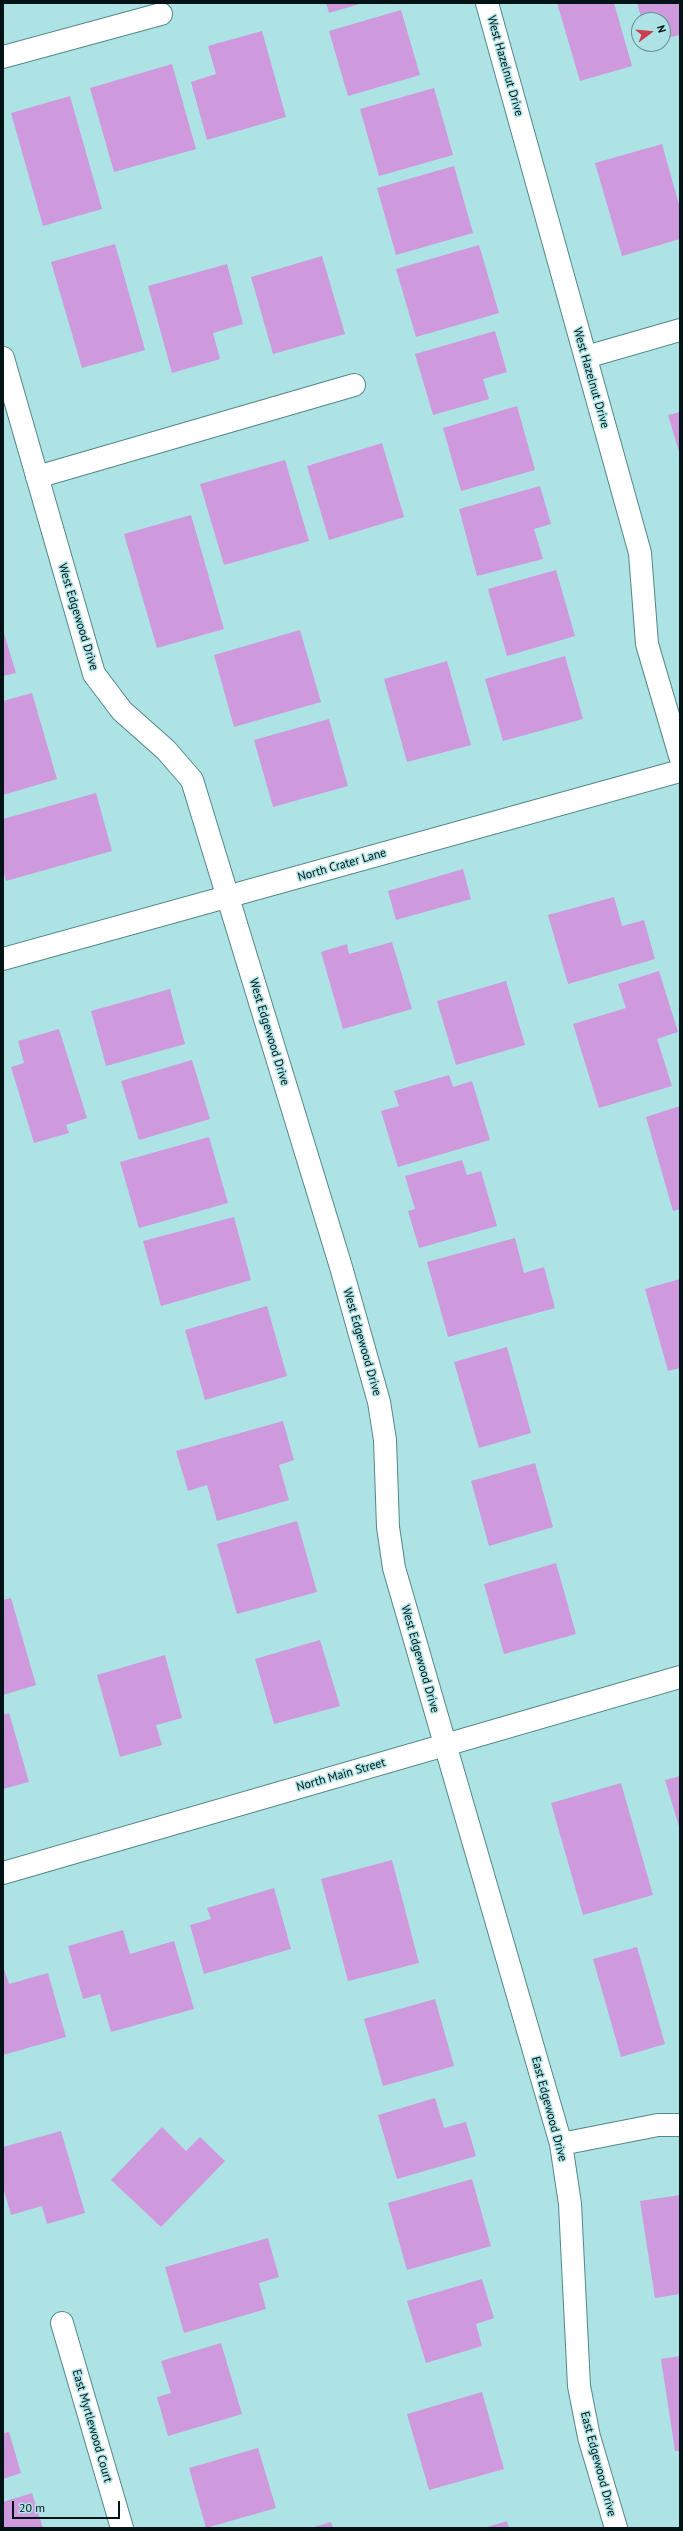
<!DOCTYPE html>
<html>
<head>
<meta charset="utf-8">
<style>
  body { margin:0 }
  #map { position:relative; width:683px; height:2531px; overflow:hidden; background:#ade3e5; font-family:"PT Sans",sans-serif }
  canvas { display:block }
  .frame { position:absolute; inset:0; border:4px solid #011314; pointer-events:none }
  .north { position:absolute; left:631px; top:12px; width:40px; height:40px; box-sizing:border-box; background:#ade3e5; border:1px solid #689091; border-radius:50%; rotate:74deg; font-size:11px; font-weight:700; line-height:16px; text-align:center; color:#011314 }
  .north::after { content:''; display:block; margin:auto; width:14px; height:18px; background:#cd3d4e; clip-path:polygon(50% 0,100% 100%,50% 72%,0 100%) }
  .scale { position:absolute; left:12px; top:2501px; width:108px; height:18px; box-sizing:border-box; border:2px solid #011314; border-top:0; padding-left:5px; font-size:12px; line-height:14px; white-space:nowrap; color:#011314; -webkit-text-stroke:3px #ade3e5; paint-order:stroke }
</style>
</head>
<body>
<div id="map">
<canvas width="683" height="2531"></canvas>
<div class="frame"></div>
<div class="north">N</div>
<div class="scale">20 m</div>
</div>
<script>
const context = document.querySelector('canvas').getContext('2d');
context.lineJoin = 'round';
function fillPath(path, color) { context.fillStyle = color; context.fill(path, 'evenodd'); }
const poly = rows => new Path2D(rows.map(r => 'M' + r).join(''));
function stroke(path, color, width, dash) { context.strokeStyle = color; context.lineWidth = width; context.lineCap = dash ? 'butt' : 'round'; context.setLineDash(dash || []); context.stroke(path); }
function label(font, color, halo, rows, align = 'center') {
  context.font = font + ' "PT Sans",sans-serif'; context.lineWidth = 3; context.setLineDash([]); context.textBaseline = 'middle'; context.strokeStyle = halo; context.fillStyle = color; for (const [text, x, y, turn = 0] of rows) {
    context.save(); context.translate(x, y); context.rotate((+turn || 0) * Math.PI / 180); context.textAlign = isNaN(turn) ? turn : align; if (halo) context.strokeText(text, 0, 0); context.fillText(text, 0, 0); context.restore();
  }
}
fillPath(poly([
  [326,3,363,3,329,13],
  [557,3,614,3,632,66,580,81],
  [637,3,680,3,680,35,663,39,663,20,642,20],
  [401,10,420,75,348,96,329,31],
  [262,31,286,117,207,140,191,82,216,74,208,46],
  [172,64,196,149,114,172,90,88],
  [434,88,453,155,379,176,360,109],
  [70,96,102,209,43,226,11,113],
  [662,144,680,208,680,239,622,256,595,163],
  [454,166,473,233,396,255,377,188],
  [115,244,145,350,82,368,51,262],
  [479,245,499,313,416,337,396,269],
  [322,256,345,334,273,354,251,277],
  [227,264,243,324,213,333,220,359,172,373,148,286],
  [495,331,507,372,483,379,489,399,433,415,415,354],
  [517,406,535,470,461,491,443,428],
  [680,412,680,455,668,415],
  [382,443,404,517,329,540,307,466],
  [285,460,309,541,224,565,200,484],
  [540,486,551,524,534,529,543,559,477,576,459,509],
  [191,515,224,629,157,648,124,534],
  [556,570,575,636,507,656,488,589],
  [3,630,16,673,3,676],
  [300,630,321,702,234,727,214,655],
  [565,656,583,719,503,741,485,679],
  [447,661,471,745,407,762,384,679],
  [32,693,57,779,3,795,3,701],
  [329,719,348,786,273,807,254,740],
  [96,793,112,851,6,881,3,869,3,819],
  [463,869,471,899,396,920,388,891],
  [614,897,622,926,644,920,655,959,568,984,548,915],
  [392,942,412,1009,343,1029,321,952,347,944,349,954],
  [659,971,678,1032,657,1039,672,1086,599,1108,573,1024,626,1008,618,984],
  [506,981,525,1045,456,1065,437,1001],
  [170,989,185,1044,106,1066,91,1011],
  [59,1029,87,1118,66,1125,69,1133,34,1143,11,1067,24,1063,18,1041],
  [192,1060,210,1119,139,1140,121,1081],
  [449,1075,453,1087,472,1081,490,1140,398,1167,381,1111,399,1106,394,1091],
  [680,1106,680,1209,673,1211,646,1117],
  [209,1137,228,1203,139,1228,120,1162],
  [462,1160,467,1175,481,1171,497,1226,419,1248,408,1211,415,1209,405,1176],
  [234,1217,251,1280,161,1306,143,1241],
  [515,1238,524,1273,544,1267,555,1308,448,1337,427,1262],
  [680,1279,680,1368,668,1371,645,1289],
  [267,1306,287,1376,205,1400,185,1330],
  [507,1347,531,1433,479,1448,454,1362],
  [283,1421,294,1460,279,1465,289,1500,217,1521,207,1485,188,1491,176,1451],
  [535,1463,553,1527,489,1546,471,1481],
  [297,1521,317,1592,237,1614,217,1544],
  [556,1563,576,1634,504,1654,484,1584],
  [11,1598,36,1685,3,1695,3,1600],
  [320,1640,340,1706,274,1724,255,1659],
  [165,1655,182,1718,156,1725,162,1745,120,1757,97,1675],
  [9,1713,29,1782,3,1789,3,1715],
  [680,1776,680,1830,665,1780],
  [621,1783,653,1895,583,1915,551,1803],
  [392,1860,419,1963,348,1981,321,1879],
  [274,1888,291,1949,204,1974,190,1925,211,1919,207,1908],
  [123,1930,130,1954,174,1941,194,2009,111,2032,100,1994,83,1999,68,1946],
  [637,1947,665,2044,621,2057,593,1959],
  [3,1966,9,1984,48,1973,66,2037,3,2055],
  [435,1999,454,2066,383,2086,364,2019],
  [435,2098,444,2128,466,2122,476,2156,397,2179,378,2115],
  [162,2127,186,2151,200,2137,225,2161,161,2227,111,2180],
  [61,2131,85,2213,47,2224,42,2206,11,2215,3,2187,3,2147],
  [472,2179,491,2246,407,2270,388,2203],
  [680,2195,680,2294,655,2298,640,2201],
  [268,2238,279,2277,259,2283,266,2309,184,2333,165,2267],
  [482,2279,494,2318,476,2324,482,2346,426,2363,407,2301],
  [221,2343,242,2414,168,2436,157,2397,171,2393,161,2361],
  [680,2356,680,2451,675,2451,661,2359],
  [482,2392,504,2469,429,2490,407,2414],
  [9,2432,21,2473,3,2479,3,2433],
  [258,2448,276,2508,206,2528,189,2468],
  [32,2493,43,2528,3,2528,3,2502],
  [507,2521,509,2528,484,2528],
  [331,2522,333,2528,311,2528]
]), '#ce9add');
const minor = poly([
  [487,3,640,553,647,644,680,756],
  [3,57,161,14],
  [586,357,680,330],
  [3,358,94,674,122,711,166,750,192,780,341,1267,379,1402,385,1440,388,1527,394,1568,561,2144,570,2204,579,2386,589,2437,616,2528],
  [37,477,354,385],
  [3,959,680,771],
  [3,1873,680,1677],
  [561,2144,658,2125,680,2125],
  [62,2323,122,2528]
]);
stroke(minor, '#538789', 24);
stroke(minor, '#fff', 22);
label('12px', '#011314', '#ade3e5', [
  ["West Hazelnut Drive",505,66,74],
  ["West Hazelnut Drive",591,378,74],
  ["West Edgewood Drive",78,617,73],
  ["North Crater Lane",342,865,-16],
  ["West Edgewood Drive",269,1032,73],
  ["West Edgewood Drive",362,1342,74],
  ["West Edgewood Drive",420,1659,74],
  ["North Main Street",341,1775,-16],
  ["East Edgewood Drive",549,2109,75],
  ["East Myrtlewood Court",92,2426,74],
  ["East Edgewood Drive",598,2464,75]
]);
</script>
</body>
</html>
